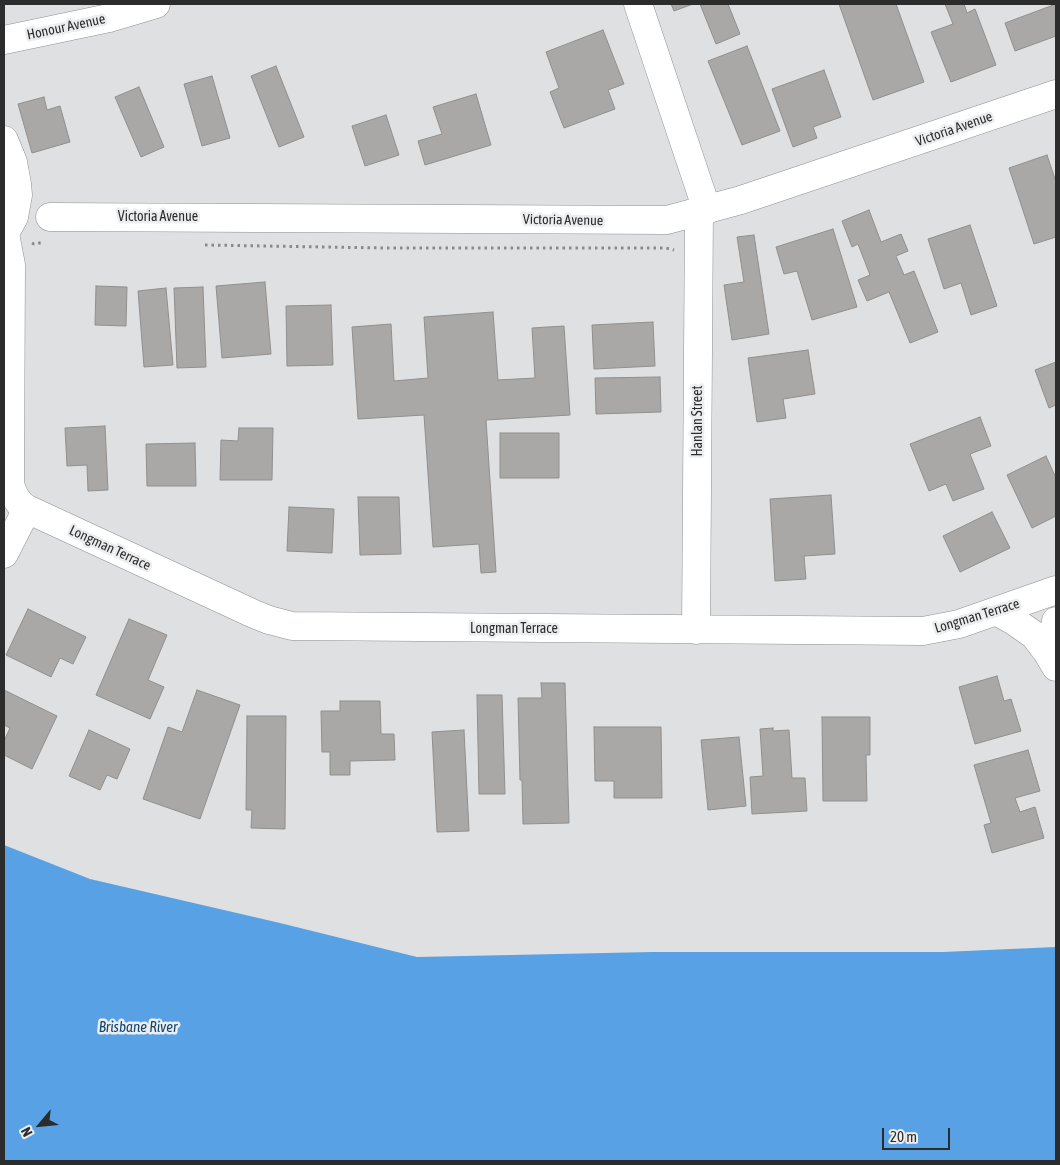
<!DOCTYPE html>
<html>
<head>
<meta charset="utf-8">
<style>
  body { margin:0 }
  #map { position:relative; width:1060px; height:1165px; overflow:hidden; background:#dfe0e1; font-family:"Asap Condensed",sans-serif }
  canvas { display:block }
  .frame { position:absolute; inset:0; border:5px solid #2c2c2d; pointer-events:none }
  .north { position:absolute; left:15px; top:1100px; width:50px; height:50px; -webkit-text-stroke:4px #ecedee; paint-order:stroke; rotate:242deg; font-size:14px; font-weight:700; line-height:20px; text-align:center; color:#2c2c2d }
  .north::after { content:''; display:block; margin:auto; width:18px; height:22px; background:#2c2c2d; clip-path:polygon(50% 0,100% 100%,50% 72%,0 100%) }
  .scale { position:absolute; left:882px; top:1128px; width:68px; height:22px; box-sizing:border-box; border:2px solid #2c2c2d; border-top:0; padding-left:6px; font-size:15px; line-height:18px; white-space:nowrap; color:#2c2c2d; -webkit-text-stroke:4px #ecedee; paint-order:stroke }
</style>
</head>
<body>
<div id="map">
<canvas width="1060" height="1165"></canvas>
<div class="frame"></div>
<div class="north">N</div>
<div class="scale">20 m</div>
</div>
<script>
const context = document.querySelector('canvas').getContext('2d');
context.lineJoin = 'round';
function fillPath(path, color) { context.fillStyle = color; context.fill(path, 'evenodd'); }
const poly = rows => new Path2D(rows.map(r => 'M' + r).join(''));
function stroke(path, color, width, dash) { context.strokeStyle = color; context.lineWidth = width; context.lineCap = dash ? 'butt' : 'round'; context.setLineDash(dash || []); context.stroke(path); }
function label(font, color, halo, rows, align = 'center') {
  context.font = font + ' "Asap Condensed",sans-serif'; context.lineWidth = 5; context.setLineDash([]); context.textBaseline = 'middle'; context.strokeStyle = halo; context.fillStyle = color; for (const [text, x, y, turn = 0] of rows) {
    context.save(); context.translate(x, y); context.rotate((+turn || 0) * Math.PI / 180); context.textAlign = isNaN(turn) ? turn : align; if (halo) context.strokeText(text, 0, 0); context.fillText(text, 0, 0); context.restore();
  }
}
fillPath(poly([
  [4,845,90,879,280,923,417,957,652,952,943,952,1056,947,1056,1161,4,1161]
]), '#58a1e4');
const building = poly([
  [671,4,693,4,674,11,671,4],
  [700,4,728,4,740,34,716,44,700,4],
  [839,4,896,4,924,82,873,100,839,4],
  [945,4,964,4,967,13,975,9,996,65,951,82,931,32,953,24,945,4],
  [1056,4,1056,36,1015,51,1005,23,1056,4],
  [603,30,624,84,608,90,615,109,564,128,550,92,559,88,546,52,603,30],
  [747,46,780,131,742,145,708,61,747,46],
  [276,66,304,137,279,147,251,76,276,66],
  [824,70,841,117,813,127,817,138,793,147,772,89,824,70],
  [212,76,230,138,202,146,184,84,212,76],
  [139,87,164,147,141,157,115,97,139,87],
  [476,94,491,145,425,165,418,141,442,134,433,107,476,94],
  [44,97,47,110,60,106,70,142,32,153,18,104,44,97],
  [386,115,399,155,365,166,352,126,386,115],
  [1047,155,1056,182,1056,237,1034,244,1009,168,1047,155],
  [869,210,881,242,901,234,908,251,896,256,904,275,914,271,938,332,910,343,889,292,867,301,858,280,870,275,858,244,852,247,842,221,869,210],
  [970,225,997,306,971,315,961,283,944,289,928,239,970,225],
  [833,229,857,307,812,320,797,271,784,274,776,247,833,229],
  [754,235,769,334,732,340,724,285,744,282,737,237,754,235],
  [265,282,271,354,222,358,216,286,265,282],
  [96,286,127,287,126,326,95,325,96,286],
  [203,287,206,367,177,368,174,288,203,287],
  [166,288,173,365,144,367,138,291,166,288],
  [331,305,333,365,287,366,286,306,331,305],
  [493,312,498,380,535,378,532,328,564,326,570,415,486,420,496,572,481,573,479,544,433,547,424,415,358,419,352,327,391,324,394,381,428,378,424,317,493,312],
  [653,322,655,366,594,369,592,325,653,322],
  [808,350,815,394,783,399,786,418,757,422,748,358,808,350],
  [1056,362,1056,405,1049,408,1035,370,1056,362],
  [660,377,661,412,596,414,595,378,660,377],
  [980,417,991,446,970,454,984,489,953,501,946,484,929,491,910,444,980,417],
  [105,426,108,490,88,491,87,465,67,466,65,428,105,426],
  [239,428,273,428,272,480,220,480,221,440,238,441,239,428],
  [500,433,559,433,559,478,500,478,500,433],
  [195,443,196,486,147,486,146,444,195,443],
  [1046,456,1056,478,1056,516,1032,528,1007,475,1046,456],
  [831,495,835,554,804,556,806,579,775,581,770,499,831,495],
  [358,497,399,497,401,554,360,555,358,497],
  [289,507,334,509,332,553,287,551,289,507],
  [992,512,1010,548,960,572,943,536,992,512],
  [28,609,86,637,73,664,60,658,51,677,6,655,28,609],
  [129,619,167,635,148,680,164,687,150,719,96,695,129,619],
  [997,676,1004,701,1011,699,1021,731,975,744,959,687,997,676],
  [541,683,565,683,569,823,523,824,522,780,520,780,518,698,542,698,541,683],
  [4,690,57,716,32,769,4,755,4,741,10,728,4,725,4,690],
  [197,690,240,705,200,819,143,799,168,727,182,732,197,690],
  [477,695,502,695,505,794,479,794,477,695],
  [340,701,380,701,381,734,394,734,395,760,350,761,350,775,330,775,330,752,322,752,321,711,340,711,340,701],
  [247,716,286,716,285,829,251,828,252,810,246,810,247,716],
  [822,717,870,717,870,755,866,755,867,801,823,801,822,717],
  [594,727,661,727,662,798,614,798,614,781,595,781,594,727],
  [773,728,773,731,789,730,792,778,805,778,807,811,752,814,750,777,763,776,760,729,773,728],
  [89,730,130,749,117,779,107,775,100,790,69,776,89,730],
  [464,730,469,831,437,832,432,732,464,730],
  [739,737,746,806,708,810,701,740,739,737],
  [1028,750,1040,791,1015,798,1020,812,1035,807,1044,838,992,853,984,825,991,823,974,765,1028,750]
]);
fillPath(building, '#a9a8a7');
stroke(building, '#908f8e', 1);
const minor = poly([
  [638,4,707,210],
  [50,217,667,220,741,200,1056,94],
  [5,234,11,265,10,485],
  [4,485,10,485,15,497,21,505,27,509,254,614,269,620,292,626,923,631,959,624,1056,590],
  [4,554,27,509],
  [996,611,1014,621,1034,635,1047,652,1056,667],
  [696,630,699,212],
  [1056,666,1053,639,1056,621]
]);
const major = poly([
  [4,40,109,18,156,4],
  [4,140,13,162,17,184,18,195,14,217,4,235]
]);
stroke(minor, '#8e8f90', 29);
stroke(major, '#8e8f90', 29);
stroke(poly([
  [32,243,34,244,44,242],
  [205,245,384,248,666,248,674,250]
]), '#89898a', 3, [2.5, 4]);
stroke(minor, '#fff', 28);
stroke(major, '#fff', 28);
label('14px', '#2c2c2d', '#ecedee', [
  ["Honour Avenue",66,27,-12],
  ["Victoria Avenue",954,129,-19],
  ["Victoria Avenue",158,217],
  ["Victoria Avenue",563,220,1],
  ["Hanlan Street",698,421,-90],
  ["Longman Terrace",110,548,25],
  ["Longman Terrace",977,616,-17],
  ["Longman Terrace",514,629]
]);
label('italic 15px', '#0f4571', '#ecedee', [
  ["Brisbane River",138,1027]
]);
</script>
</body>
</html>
